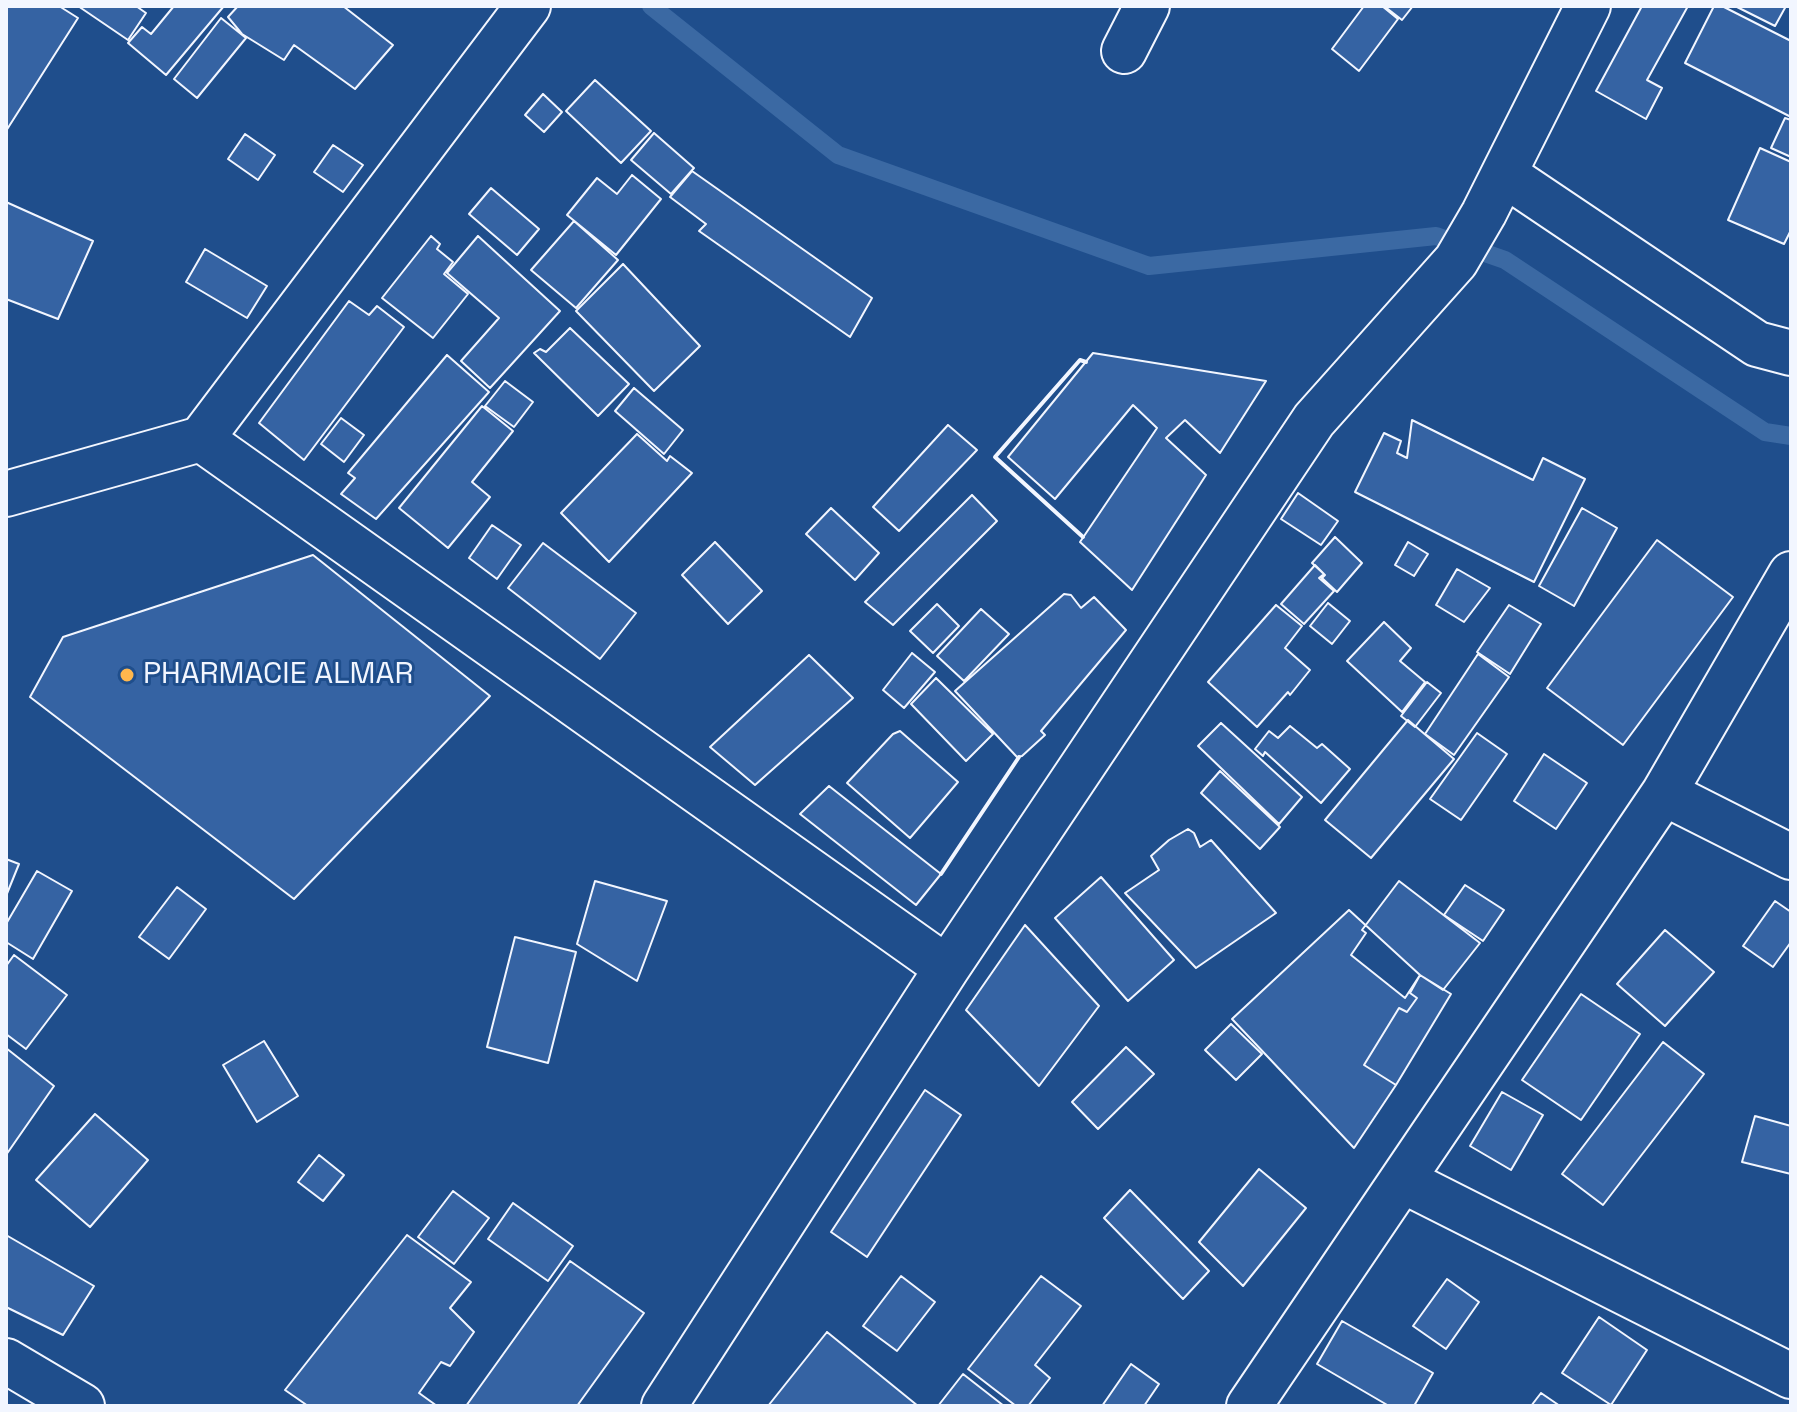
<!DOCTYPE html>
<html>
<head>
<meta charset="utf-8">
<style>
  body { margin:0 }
  #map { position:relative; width:1797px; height:1412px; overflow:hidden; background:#1f4e8c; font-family:"Space Grotesk",sans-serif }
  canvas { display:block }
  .frame { position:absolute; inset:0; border:8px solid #f2f6ff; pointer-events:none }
</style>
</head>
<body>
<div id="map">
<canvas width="1797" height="1412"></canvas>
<div class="frame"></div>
</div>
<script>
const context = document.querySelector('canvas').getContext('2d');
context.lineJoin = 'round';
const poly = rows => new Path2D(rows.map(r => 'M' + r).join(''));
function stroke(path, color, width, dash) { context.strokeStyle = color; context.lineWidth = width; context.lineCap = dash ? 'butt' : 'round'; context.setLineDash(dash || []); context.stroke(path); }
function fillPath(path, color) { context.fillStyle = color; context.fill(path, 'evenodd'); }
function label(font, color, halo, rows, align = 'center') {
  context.font = font + ' "Space Grotesk",sans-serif'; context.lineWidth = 6; context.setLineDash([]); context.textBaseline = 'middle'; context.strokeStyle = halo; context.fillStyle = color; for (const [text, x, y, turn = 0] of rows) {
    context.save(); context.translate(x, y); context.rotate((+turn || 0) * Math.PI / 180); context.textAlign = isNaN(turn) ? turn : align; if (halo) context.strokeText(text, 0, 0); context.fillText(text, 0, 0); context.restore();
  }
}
stroke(poly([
  [651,6,838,155,1149,266,1436,236,1505,260,1765,432,1791,436]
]), '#3b69a3', 18);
const building = poly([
  [6,6,59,6,78,18,6,131,6,6],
  [78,6,136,6,146,13,128,40,78,6],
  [174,6,224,6,166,75,128,43,142,27,151,34,174,6],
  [238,6,343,6,393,45,355,89,294,45,284,60,242,34,228,17,238,6],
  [1364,6,1382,6,1398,19,1359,71,1332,49,1364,6],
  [1384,6,1413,6,1402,20,1384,6],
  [1642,6,1688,6,1647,80,1662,88,1646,119,1596,91,1642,6],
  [1714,6,1722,6,1791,41,1791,117,1685,63,1714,6],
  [1735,6,1786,6,1775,26,1735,6],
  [221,18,246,38,197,98,174,79,221,18],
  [595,80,651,131,621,163,566,111,595,80],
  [543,94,562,112,544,132,525,115,543,94],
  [1785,118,1791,120,1791,157,1771,148,1785,118],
  [654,133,694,168,671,194,631,160,654,133],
  [245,134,275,155,258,180,228,159,245,134],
  [333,145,363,165,343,192,314,172,333,145],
  [1760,148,1791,162,1791,230,1784,244,1728,220,1760,148],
  [692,171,872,298,850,337,699,231,706,224,670,197,692,171],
  [632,175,661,199,616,255,567,215,597,178,617,194,632,175],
  [491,188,539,229,517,255,469,214,491,188],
  [6,202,93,241,58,319,6,299,6,202],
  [574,221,618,260,576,308,531,270,574,221],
  [431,236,440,244,437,249,453,262,444,274,468,294,433,338,382,298,431,236],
  [478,236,560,311,490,388,461,361,499,318,447,273,478,236],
  [205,249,267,286,247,318,186,282,205,249],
  [623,264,700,346,654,391,576,311,623,264],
  [349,301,369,315,377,306,404,327,304,460,259,423,349,301],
  [570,328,629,384,598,416,534,353,540,349,546,352,570,328],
  [1093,353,1266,381,1220,453,1185,420,1166,438,1206,475,1132,590,1080,542,1157,428,1133,405,1055,499,1008,457,1093,353],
  [447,355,489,392,376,519,341,494,355,478,348,473,447,355],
  [505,381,533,402,514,427,485,406,505,381],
  [634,388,683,430,664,454,615,411,634,388],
  [482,406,513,431,472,482,490,497,448,548,399,508,482,406],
  [341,418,364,435,344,462,321,444,341,418],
  [1412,420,1533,480,1543,458,1585,479,1534,582,1355,492,1384,433,1401,441,1397,453,1407,458,1412,420],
  [948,425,977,450,899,531,873,507,948,425],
  [637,434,667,461,670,456,692,473,609,562,561,513,637,434],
  [1298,493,1338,521,1321,545,1281,519,1298,493],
  [972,495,997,521,893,625,865,602,972,495],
  [831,508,879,553,855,580,806,534,831,508],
  [1582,508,1617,528,1574,606,1539,586,1582,508],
  [492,525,521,545,497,579,469,558,492,525],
  [1335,537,1362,563,1337,592,1322,578,1325,575,1312,563,1335,537],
  [1657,540,1733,597,1623,745,1547,688,1657,540],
  [715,542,762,591,728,624,682,575,715,542],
  [1408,542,1428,554,1414,576,1395,565,1408,542],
  [543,543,636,613,600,659,508,588,543,543],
  [313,555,490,696,294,899,30,697,63,637,313,555],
  [1315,565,1324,574,1319,578,1334,591,1304,624,1281,604,1315,565],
  [1457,569,1490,588,1464,622,1436,605,1457,569],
  [1064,594,1071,595,1081,608,1094,597,1126,630,1041,731,1045,735,1022,756,1017,757,955,691,1064,594],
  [1328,603,1350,621,1332,644,1310,626,1328,603],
  [937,604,959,626,933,653,910,631,937,604],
  [1276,605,1302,626,1285,648,1310,670,1290,695,1288,692,1257,727,1208,682,1276,605],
  [1509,605,1541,624,1510,674,1477,652,1509,605],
  [981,609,1009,634,964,681,937,656,981,609],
  [1384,622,1411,648,1400,661,1425,682,1402,712,1347,661,1384,622],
  [912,653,935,672,904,708,883,690,912,653],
  [1478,654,1509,677,1454,755,1425,734,1478,654],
  [809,655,853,698,755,785,710,747,809,655],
  [936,678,993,734,966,761,911,704,936,678],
  [1427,682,1441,693,1415,727,1401,716,1427,682],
  [1408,720,1454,759,1371,858,1325,820,1408,720],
  [1221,723,1302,797,1279,824,1198,746,1221,723],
  [1290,726,1317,748,1322,744,1350,769,1321,803,1265,752,1263,756,1255,749,1269,731,1278,738,1290,726],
  [900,731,958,782,910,838,847,783,893,734,900,731],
  [1477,733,1507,754,1461,820,1430,799,1477,733],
  [1544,754,1587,783,1556,829,1514,801,1544,754],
  [1220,771,1280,827,1260,849,1201,793,1220,771],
  [829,786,941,874,916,905,800,814,829,786],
  [1188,829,1194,833,1200,847,1211,840,1276,913,1196,968,1125,893,1159,870,1151,856,1169,840,1188,829],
  [6,859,19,864,6,896,6,859],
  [37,871,72,891,33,959,6,942,6,924,37,871],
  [1101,877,1174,960,1128,1001,1055,918,1101,877],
  [595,881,667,901,637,981,577,944,595,881],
  [1399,881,1480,943,1443,990,1420,975,1405,998,1351,955,1366,933,1362,930,1399,881],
  [1465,885,1504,910,1483,941,1444,915,1465,885],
  [177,887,206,909,169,959,139,937,177,887],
  [1775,901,1791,912,1791,942,1773,967,1743,946,1775,901],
  [1349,910,1420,975,1410,993,1417,998,1407,1012,1399,1008,1364,1065,1396,1085,1354,1148,1232,1019,1349,910],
  [1025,925,1099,1006,1039,1086,966,1010,1025,925],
  [1665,930,1714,972,1665,1026,1617,984,1665,930],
  [515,937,576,952,548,1063,487,1047,515,937],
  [14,955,67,995,26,1049,6,1034,6,966,14,955],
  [1420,975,1451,994,1396,1085,1364,1065,1399,1008,1407,1012,1417,998,1410,993,1420,975],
  [1581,994,1640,1034,1581,1120,1522,1080,1581,994],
  [1231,1024,1262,1054,1236,1080,1205,1050,1231,1024],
  [264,1041,298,1096,257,1122,223,1065,264,1041],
  [1663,1042,1704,1074,1603,1205,1562,1174,1663,1042],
  [1126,1047,1154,1074,1098,1129,1072,1102,1126,1047],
  [6,1048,54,1086,6,1155,6,1048],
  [925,1090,961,1115,867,1257,831,1232,925,1090],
  [1502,1092,1543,1115,1511,1170,1470,1146,1502,1092],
  [95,1114,148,1160,90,1227,36,1180,95,1114],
  [1755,1116,1791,1126,1791,1174,1742,1162,1755,1116],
  [319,1155,344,1175,323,1201,298,1182,319,1155],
  [1259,1169,1306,1208,1243,1286,1199,1242,1259,1169],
  [1130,1190,1209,1271,1183,1299,1104,1218,1130,1190],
  [453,1191,489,1218,454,1264,418,1237,453,1191],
  [513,1203,573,1246,548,1281,488,1239,513,1203],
  [6,1235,94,1286,63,1335,6,1307,6,1235],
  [407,1235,471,1282,450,1308,474,1332,450,1366,441,1362,419,1393,437,1406,308,1406,285,1390,407,1235],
  [570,1261,644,1313,577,1406,466,1406,570,1261],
  [901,1276,935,1302,897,1351,863,1326,901,1276],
  [1041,1276,1081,1306,1035,1365,1050,1378,1028,1406,1016,1406,968,1369,1041,1276],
  [1447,1279,1479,1302,1446,1349,1413,1326,1447,1279],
  [1599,1317,1647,1350,1611,1405,1562,1373,1599,1317],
  [1342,1321,1433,1373,1414,1406,1389,1406,1317,1364,1342,1321],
  [827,1332,918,1406,768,1406,827,1332],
  [1131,1364,1159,1384,1144,1406,1102,1406,1131,1364],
  [963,1374,1004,1406,938,1406,963,1374],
  [1541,1393,1560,1406,1531,1406,1541,1393]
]);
fillPath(building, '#3563a3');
stroke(building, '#f2f6ff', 2);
const street = poly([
  [1124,51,1147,6],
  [1504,174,1757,344,1791,353],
  [201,439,947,968],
  [6,494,201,439,528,6],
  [1664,793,1791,857],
  [1402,1180,1791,1376],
  [6,1361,82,1406],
  [664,1406,947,968,1314,420,1456,261,1484,213,1588,6],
  [1249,1406,1664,793,1791,574]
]);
stroke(street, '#f2f6ff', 48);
stroke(street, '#1f4e8c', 44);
stroke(poly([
  [1083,537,995,457,1080,360,1086,362],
  [941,874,1019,757]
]), '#f2f6ff', 4);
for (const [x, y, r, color] of [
  [127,675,8,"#ffb74d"]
]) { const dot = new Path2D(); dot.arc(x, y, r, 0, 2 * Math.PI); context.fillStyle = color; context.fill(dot); stroke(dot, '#1f4e8c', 3); }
label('30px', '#f2f6ff', '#1f4e8c', [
  ["PHARMACIE ALMAR",143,675]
], 'left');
</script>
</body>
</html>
